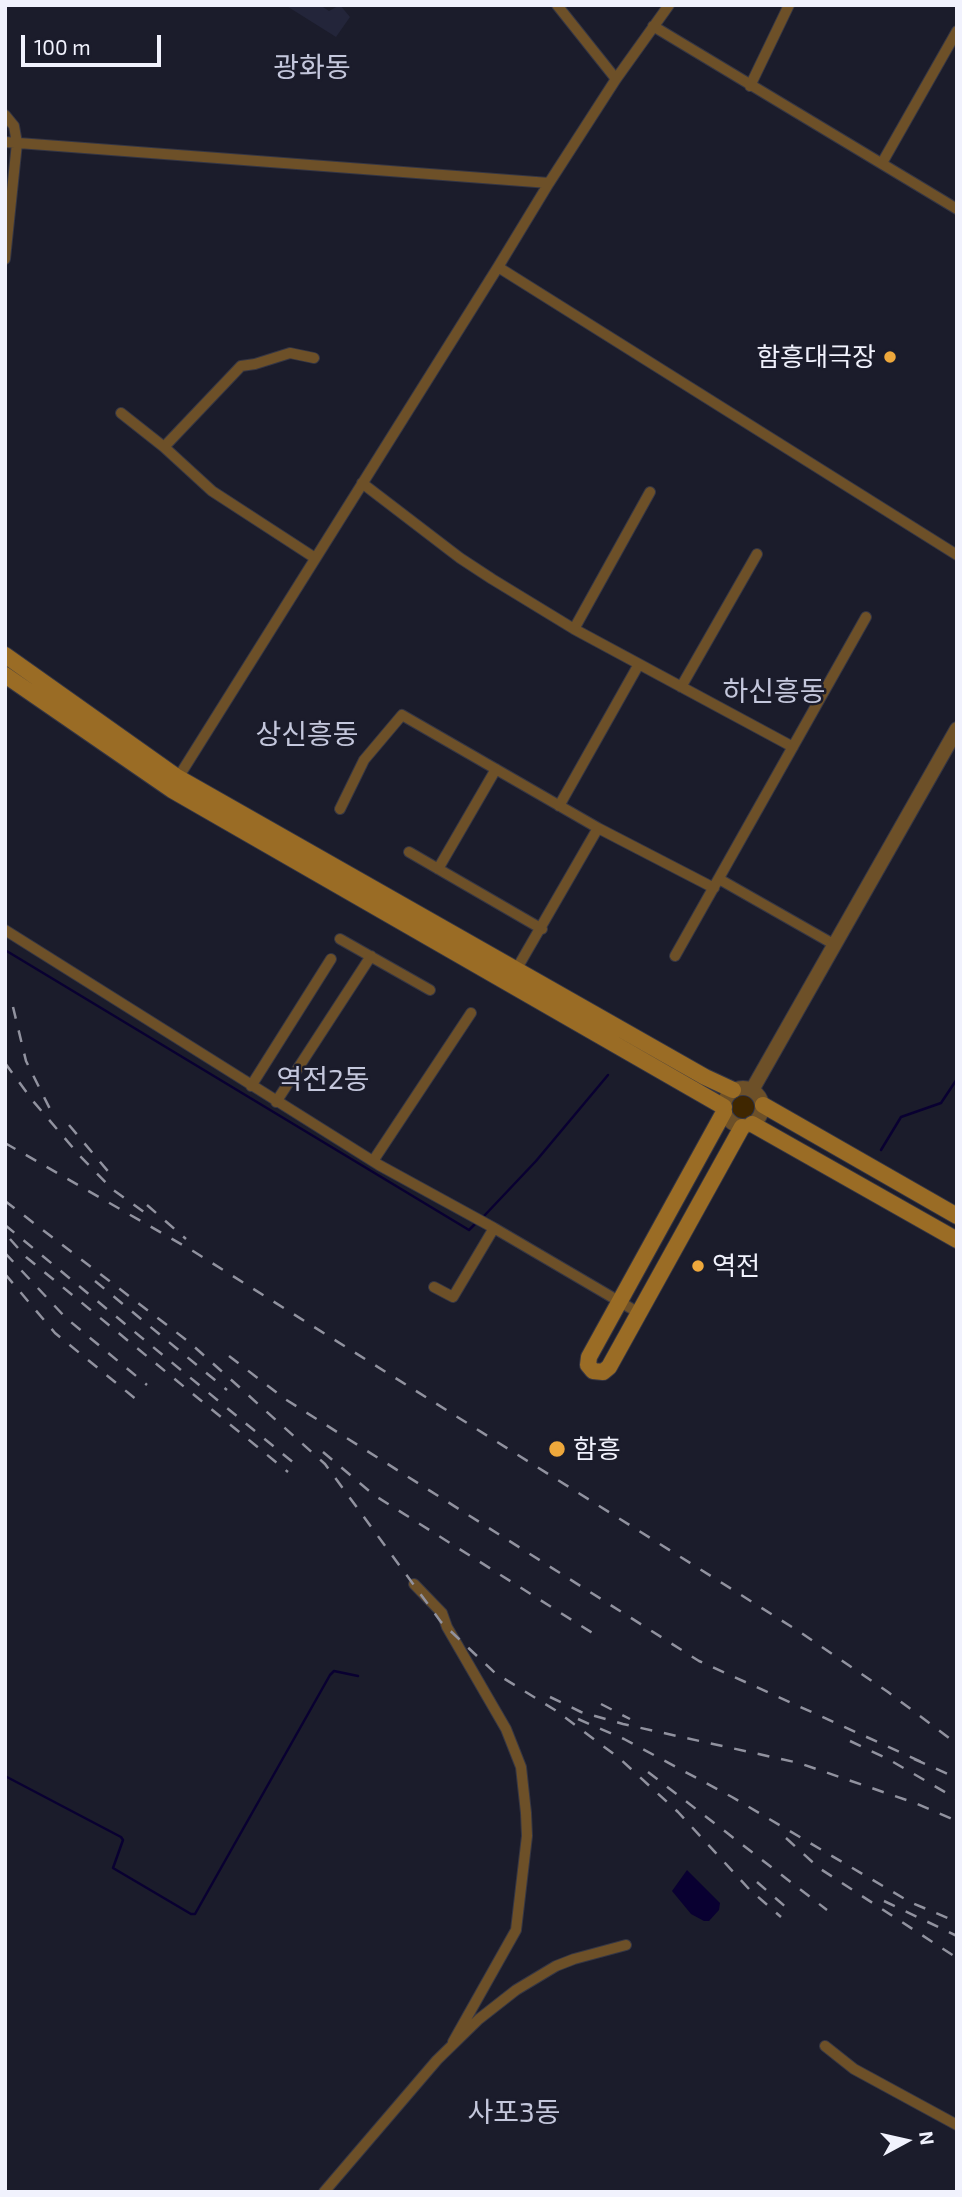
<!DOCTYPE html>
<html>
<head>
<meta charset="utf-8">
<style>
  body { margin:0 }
  #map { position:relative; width:962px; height:2197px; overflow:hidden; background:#1b1c2b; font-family:"Exo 2",sans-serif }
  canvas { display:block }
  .frame { position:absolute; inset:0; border:7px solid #f1f2fd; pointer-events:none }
  .north { position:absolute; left:871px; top:2106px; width:70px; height:70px; -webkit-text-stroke:5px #1b1c2b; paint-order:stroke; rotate:82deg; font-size:19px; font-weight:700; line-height:28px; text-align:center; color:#f1f2fd }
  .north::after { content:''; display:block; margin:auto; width:24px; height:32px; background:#f1f2fd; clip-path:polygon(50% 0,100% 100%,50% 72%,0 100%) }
  .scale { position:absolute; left:21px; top:35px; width:140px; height:32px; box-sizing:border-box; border:4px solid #f1f2fd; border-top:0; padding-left:9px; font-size:21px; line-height:24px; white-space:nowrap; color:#f1f2fd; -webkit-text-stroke:5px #1b1c2b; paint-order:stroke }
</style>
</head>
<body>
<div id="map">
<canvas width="962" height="2197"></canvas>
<div class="frame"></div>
<div class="north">N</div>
<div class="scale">100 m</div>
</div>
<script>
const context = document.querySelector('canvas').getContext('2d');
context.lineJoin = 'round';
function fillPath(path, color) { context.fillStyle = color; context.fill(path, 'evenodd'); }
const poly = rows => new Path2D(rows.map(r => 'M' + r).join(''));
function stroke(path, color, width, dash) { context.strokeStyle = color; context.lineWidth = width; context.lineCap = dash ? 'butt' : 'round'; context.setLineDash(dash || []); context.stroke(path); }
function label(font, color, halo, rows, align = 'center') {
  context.font = font + ' "Exo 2","Noto Sans KR",sans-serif'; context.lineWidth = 5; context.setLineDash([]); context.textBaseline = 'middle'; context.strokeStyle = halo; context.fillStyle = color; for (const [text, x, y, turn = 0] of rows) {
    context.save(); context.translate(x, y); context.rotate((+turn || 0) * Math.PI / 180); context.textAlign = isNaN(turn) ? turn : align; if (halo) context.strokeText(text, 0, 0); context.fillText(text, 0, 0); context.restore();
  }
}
fillPath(poly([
  [285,5,320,5,329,11,340,5,350,17,336,37]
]), '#23253a');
fillPath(poly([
  '732 1107a11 11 0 1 1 22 0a11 11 0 1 1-22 0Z'
]), '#3f2600');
fillPath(poly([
  [687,1870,720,1903,719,1910,709,1921,704,1921,691,1914,672,1891]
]), '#090031');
stroke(poly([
  [5,950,469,1230,475,1224],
  [881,1150,901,1117,941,1103,957,1079],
  [484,1216,536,1161,608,1075],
  [5,1776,121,1837,123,1840,113,1868,191,1914,195,1914,330,1675,334,1671,358,1676]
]), '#090031', 2.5);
const minor = poly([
  [557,5,616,79],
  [653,26,957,209],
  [750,86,789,5],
  [5,115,14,126,17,143,5,259],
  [5,142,549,183],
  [882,163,957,31],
  [498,267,957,555],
  [121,413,164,447,212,491,315,558],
  [164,447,241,366,255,364,290,353,314,358],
  [362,483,460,558,492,579,574,629,793,747],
  [574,629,650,492],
  [681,687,757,554],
  [176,781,498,267,549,183,616,79,669,5],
  [559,806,639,664],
  [340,809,364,760,402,715,598,828,714,888],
  [409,852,542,929],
  [438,869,496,769],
  [719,879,835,945],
  [5,930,379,1165,494,1228,639,1313],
  [340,939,430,990],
  [675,956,866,617],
  [516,970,598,828],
  [251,1086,331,959],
  [276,1102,371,956],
  [373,1161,471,1013],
  [434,1287,453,1297,494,1228],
  [414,1584,442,1613,447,1627,506,1729,521,1767,526,1813,527,1836,516,1930,453,2042],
  [825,2046,854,2069,957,2125],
  [324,2192,437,2060,479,2019,516,1990,556,1966,574,1959,626,1945]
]);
const tertiary = poly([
  '724 1107a19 19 0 1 1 38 0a19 19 0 1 1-38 0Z',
  [752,1090,957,729]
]);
const secondary = poly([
  [5,655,177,777,705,1077,733,1090],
  [5,675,172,790,724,1107],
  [763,1105,957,1216],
  [724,1112,589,1357,588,1365,593,1371,603,1372,609,1367,742,1127],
  [752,1124,957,1240]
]);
stroke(minor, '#353644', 12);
stroke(tertiary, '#353644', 16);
stroke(secondary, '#353644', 18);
stroke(minor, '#6d5028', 10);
stroke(tertiary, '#6d5028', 14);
stroke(secondary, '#9a6c25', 16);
stroke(poly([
  [13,1007,26,1061,53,1115],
  [5,1063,33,1101,80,1156,112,1189,151,1217],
  [69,1125,112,1176],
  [5,1143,193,1251,800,1632,888,1692,957,1744],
  [5,1201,189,1342,325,1464,441,1622,495,1673,555,1710,619,1758,678,1812,749,1889,781,1917],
  [147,1205,186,1239],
  [5,1225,295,1464],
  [10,1239,26,1257,288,1472],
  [5,1253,66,1318,147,1385],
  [5,1274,55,1333,137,1400],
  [95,1281,227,1390],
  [229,1356,285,1399,699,1661,924,1763],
  [323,1452,374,1495,594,1634],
  [550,1697,581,1712,623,1724,799,1763,915,1803,957,1821],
  [601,1704,630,1719],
  [578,1719,624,1739,732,1797,910,1902,957,1922],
  [850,1741,888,1759,957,1799],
  [914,1759,957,1778],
  [648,1772,827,1910],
  [786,1838,819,1868,957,1958],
  [757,1882,788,1909],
  [884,1901,957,1936]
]), '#91929f', 2.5, [12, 12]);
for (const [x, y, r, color] of [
  [890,357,7,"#eea83c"],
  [698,1266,7,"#eea83c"],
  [557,1449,9,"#eea83c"]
]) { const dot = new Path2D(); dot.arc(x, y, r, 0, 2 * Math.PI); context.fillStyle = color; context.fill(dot); stroke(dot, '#1b1c2b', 2.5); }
label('26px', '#f1f2fd', '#1b1c2b', [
  ["함흥대극장",876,357,"right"],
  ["역전",712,1266],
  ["함흥",573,1449]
], 'left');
label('28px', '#c4c7dc', '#1b1c2b', [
  ["광화동",312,68],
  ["하신흥동",774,692],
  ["상신흥동",307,735],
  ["역전2동",323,1080],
  ["사포3동",514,2113]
]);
</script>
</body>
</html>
